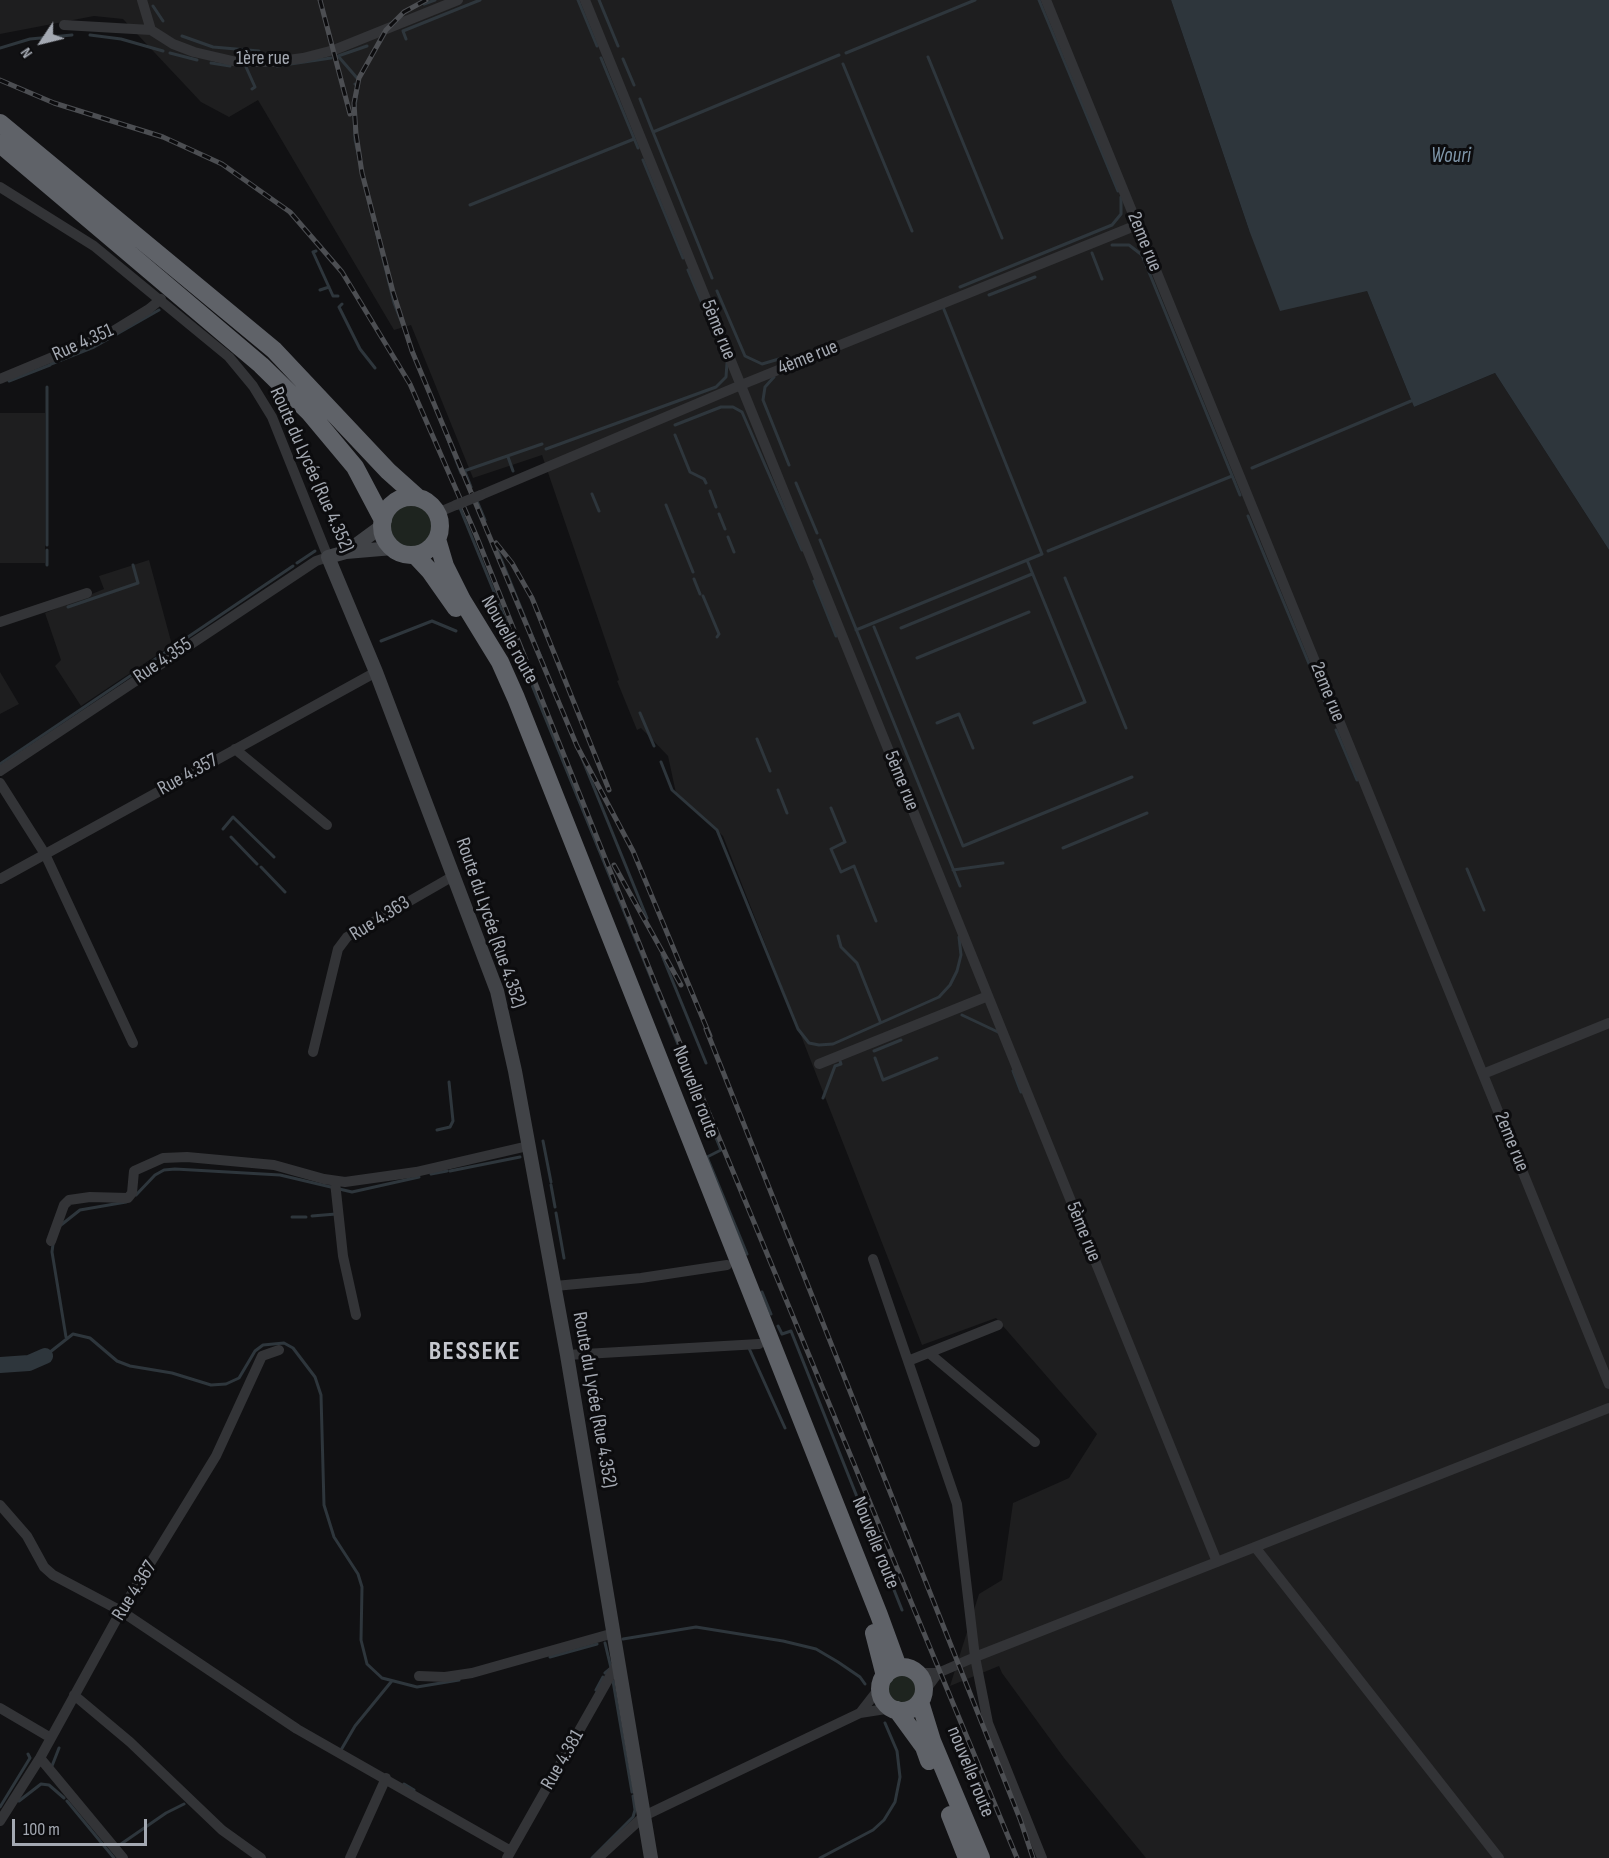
<!DOCTYPE html>
<html>
<head>
<meta charset="utf-8">
<style>
  body { margin:0 }
  #map { position:relative; width:1609px; height:1858px; overflow:hidden; background:#111113; font-family:"Sofia Sans Condensed",sans-serif }
  canvas { display:block }
  .north { position:absolute; left:12px; top:12px; width:60px; height:60px; -webkit-text-stroke:4px #0c0c0e; paint-order:stroke; rotate:235deg; font-size:16px; font-weight:700; line-height:24px; text-align:center; color:#a4a9b2 }
  .north::after { content:''; display:block; margin:auto; width:21px; height:27px; background:#a4a9b2; clip-path:polygon(50% 0,100% 100%,50% 72%,0 100%) }
  .scale { position:absolute; left:12px; top:1819px; width:135px; height:27px; box-sizing:border-box; border:3px solid #a4a9b2; border-top:0; padding-left:8px; font-size:18px; line-height:21px; white-space:nowrap; color:#a4a9b2; -webkit-text-stroke:4px #0c0c0e; paint-order:stroke }
</style>
</head>
<body>
<div id="map">
<canvas width="1609" height="1858"></canvas>
<div class="north">N</div>
<div class="scale">100 m</div>
</div>
<script>
const context = document.querySelector('canvas').getContext('2d');
context.lineJoin = 'round';
function fillPath(path, color) { context.fillStyle = color; context.fill(path, 'evenodd'); }
const poly = rows => new Path2D(rows.map(r => 'M' + r).join(''));
function stroke(path, color, width, dash) { context.strokeStyle = color; context.lineWidth = width; context.lineCap = dash ? 'butt' : 'round'; context.setLineDash(dash || []); context.stroke(path); }
function label(font, color, halo, rows, align = 'center') {
  context.font = font + ' "Sofia Sans Condensed",sans-serif'; context.lineWidth = 6; context.setLineDash([]); context.textBaseline = 'middle'; context.strokeStyle = halo; context.fillStyle = color; for (const [text, x, y, turn = 0] of rows) {
    context.save(); context.translate(x, y); context.rotate((+turn || 0) * Math.PI / 180); context.textAlign = isNaN(turn) ? turn : align; if (halo) context.strokeText(text, 0, 0); context.fillText(text, 0, 0); context.restore();
  }
}
fillPath(poly([
  [0,0,1171,0,1249,230,1367,291,1414,407,1495,373,1609,550,1609,1858,1146,1858,1064,1758,1002,1673,999,1666,950,1686,979,1594,1002,1580,1013,1503,1069,1478,1097,1434,996,1318,922,1345,723,836,676,793,668,756,641,728,637,730,617,681,619,680,542,455,473,478,411,325,394,330,258,100,229,117,201,102,123,19,94,16,0,34],
  [0,413,45,413,45,563,0,563],
  [149,560,172,645,81,706,55,666,61,660,45,613,104,589,99,576],
  [0,672,19,704,0,714]
]), '#1e1e1f');
fillPath(poly([
  '390 526a21 21 0 1 1 42 0a21 21 0 1 1-42 0Z',
  '884 1689a18 18 0 1 1 36 0a18 18 0 1 1-36 0Z'
]), '#1e241f');
fillPath(poly([
  [1171,0,1609,0,1609,550,1495,373,1414,407,1367,291,1280,311,1249,230]
]), '#2e363c');
stroke(poly([
  [578,0,597,46],
  [599,0,618,46],
  [1039,0,1118,191],
  [424,4,435,0],
  [153,6,163,21],
  [90,35,121,39,163,51],
  [182,36,213,47,259,51],
  [406,39,403,31,480,0],
  [0,48,30,39,72,35],
  [170,53,197,60],
  [846,53,975,0],
  [928,57,1002,238],
  [601,58,638,148],
  [623,59,634,85],
  [211,63,230,66],
  [843,64,912,231],
  [277,66,331,58],
  [246,67,255,87,252,89],
  [357,78,338,56,367,46],
  [355,84,358,87,354,113,355,140,371,212],
  [640,99,653,132,839,55],
  [653,132,712,278],
  [643,160,683,258],
  [470,205,634,139],
  [376,231,394,303,461,473],
  [1112,245,1129,245,1142,255,1240,495],
  [316,251,313,252,333,296,338,296],
  [1092,253,1102,279],
  [688,270,702,303],
  [960,287,1112,225,1121,214,1121,197],
  [320,290,329,287],
  [717,291,745,356,762,364,779,359],
  [989,295,1035,277],
  [342,304,339,307,360,349,375,368],
  [51,364,94,347,159,310],
  [774,377,765,387,763,400,789,465],
  [9,381,50,365],
  [675,425,721,407,733,407,742,412,802,550],
  [675,435,690,472,704,479,706,483],
  [546,449,716,387,726,377,727,363],
  [508,457,513,471],
  [1252,468,1411,401],
  [461,472,542,444],
  [465,472,471,487],
  [796,483,817,533],
  [710,491,716,507],
  [592,494,599,511],
  [477,501,485,520],
  [666,505,693,572],
  [460,508,721,1150,707,1157,747,1254],
  [719,514,725,529],
  [1248,516,1329,712],
  [728,537,734,552],
  [820,540,960,886],
  [47,545,47,387],
  [497,549,647,918],
  [47,550,47,565],
  [1048,551,1232,476],
  [1027,560,1085,702,1034,723],
  [297,563,315,551],
  [1065,578,1126,728],
  [694,579,700,594],
  [814,581,836,636],
  [703,596,719,634,717,637],
  [68,607,138,583,133,565],
  [874,627,963,846,1132,777],
  [901,628,1032,574],
  [856,630,1042,554,943,307,941,308],
  [381,641,432,621,456,631],
  [917,658,1029,612],
  [640,713,654,746],
  [937,723,959,714,973,748],
  [1336,730,1357,780],
  [757,739,770,771],
  [661,762,672,790,717,830,798,1029,809,1043,819,1045,833,1044,939,997,950,985,957,971,961,955,959,937],
  [0,764,293,566],
  [778,790,787,813],
  [831,808,845,842,831,849,841,872,854,866,876,921],
  [223,829,233,817,274,857],
  [231,837,257,864],
  [1063,848,1147,813],
  [261,867,285,892],
  [1467,869,1484,910],
  [953,870,1003,863],
  [838,936,841,947,857,963,880,1021],
  [662,955,706,1063],
  [962,1015,998,1032],
  [874,1051,901,1040],
  [875,1058,883,1080,937,1058],
  [1013,1071,1021,1092],
  [823,1098,835,1066,841,1064,840,1061],
  [437,1130,450,1127,453,1121,449,1082],
  [543,1141,551,1182],
  [450,1171,520,1157],
  [431,1174,447,1171],
  [551,1185,555,1207],
  [136,1195,155,1175,164,1170,175,1169,280,1175,352,1192,419,1177],
  [556,1213,564,1258],
  [312,1216,336,1214],
  [292,1217,306,1217],
  [61,1225,80,1210,126,1202],
  [53,1244,52,1252,66,1337],
  [762,1292,771,1314],
  [778,1326,782,1334,791,1331,902,1610],
  [748,1346,785,1428],
  [45,1356,73,1334,90,1338,117,1361,130,1366,172,1373,211,1385,226,1384,239,1378,255,1351,263,1345,284,1343,293,1348,315,1377,321,1395,324,1505,334,1537,358,1574,362,1587,361,1640,367,1664,382,1678,417,1687,459,1680],
  [623,1639,696,1627,783,1641,816,1649,838,1662,860,1677,865,1684],
  [550,1657,597,1644],
  [605,1673,611,1668,605,1643],
  [613,1681,632,1792],
  [596,1690,603,1677],
  [341,1750,355,1726,391,1682],
  [52,1766,59,1748],
  [404,1784,414,1790],
  [19,1801,41,1784,49,1785,64,1798],
  [67,1801,114,1858],
  [0,1807,30,1758,28,1754],
  [121,1844,166,1813,184,1804],
  [592,1858,633,1817,635,1810,633,1796],
  [820,1858,873,1830,884,1820,895,1802,900,1777,897,1751,885,1723]
]), '#2e363c', 3);
stroke(poly([
  [0,1365,29,1363,45,1356]
]), '#2e363c', 16);
stroke(poly([
  [142,0,151,30],
  [585,0,1217,1562],
  [1046,0,1609,1384],
  [64,25,151,30,173,44,194,52,237,62,273,62,303,58,334,50,458,0],
  [0,187,94,246,229,357,253,386,272,417,328,557,316,561,0,771],
  [0,379,110,333,149,309,161,299],
  [481,495,741,385,1137,225],
  [437,513,456,505],
  [0,622,87,593],
  [235,749,327,825],
  [0,783,45,854,133,1043],
  [0,879,376,672],
  [313,1052,338,949,347,937,455,875],
  [819,1064,988,996],
  [1483,1074,1609,1023],
  [335,1182,343,1256,356,1315],
  [51,1241,64,1205,69,1200,90,1197,128,1198,132,1193,134,1171,163,1158,187,1157,274,1165,324,1179,345,1182,416,1172,528,1146],
  [873,1259,957,1504,975,1657,1609,1408],
  [555,1286,641,1278,727,1265],
  [929,1353,1035,1442],
  [567,1355,759,1344],
  [908,1361,998,1325],
  [0,1505,27,1536,44,1567,53,1575,121,1611,297,1729,511,1851],
  [1255,1547,1499,1858],
  [917,1673,938,1673,975,1657,988,1723,1042,1858],
  [419,1676,445,1677,472,1673,614,1633],
  [924,1692,938,1673],
  [74,1695,130,1742,222,1830,261,1858],
  [0,1708,51,1738],
  [860,1713,881,1686],
  [40,1758,123,1858],
  [0,1821,40,1758,121,1611,216,1456,262,1356,279,1350],
  [350,1858,386,1778],
  [507,1858,618,1662],
  [598,1858,644,1816,671,1803,860,1713,892,1708]
]), '#333437', 10);
stroke(poly([
  [393,548,346,552,328,557,376,672,497,991,515,1071,567,1355,651,1858],
  [348,551,382,526]
]), '#414347', 14);
stroke(poly([
  [0,123,274,350,388,471,417,497],
  [0,144,261,365,309,412,355,467,383,520],
  '382 526a29 29 0 1 1 58 0a29 29 0 1 1-58 0Z',
  [437,539,445,566,462,600,500,662,516,698,879,1615,898,1667],
  [415,555,430,571,456,608],
  [874,1633,885,1676],
  '880 1689a22 22 0 1 1 44 0a22 22 0 1 1-44 0Z',
  [920,1702,932,1741,981,1858],
  [897,1710,924,1747,929,1761],
  [950,1815,967,1858]
]), '#5f6268', 18);
const rail = poly([
  [320,0,350,114],
  [426,0,404,12,386,30,359,78,354,103,356,134,362,173,393,292,412,351,577,746,633,851,710,1036],
  [0,80,54,103,163,137,222,164,290,212,342,272,410,384,476,535,655,983,1017,1858],
  [496,543,512,563,532,598,609,790],
  [614,865,681,985],
  [706,1029,1020,1819,1033,1858]
]);
stroke(rail, '#4c4e52', 5);
stroke(rail, '#0c0c0e', 3, [9]);
stroke(poly([
  [456,505,481,495]
]), '#333437', 10);
label('20px', '#a4a9b2', '#0c0c0e', [
  ["1ère rue",263,59],
  ["2eme rue",1144,242,68],
  ["5ème rue",718,330,68],
  ["Rue 4.351",83,343,-24],
  ["4ème rue",808,358,-22],
  ["Route du Lycée (Rue 4.352)",311,470,66],
  ["Nouvelle route",509,640,61],
  ["Rue 4.355",163,661,-34],
  ["2eme rue",1327,692,68],
  ["Rue 4.357",188,775,-29],
  ["5ème rue",901,781,68],
  ["Rue 4.363",380,919,-32],
  ["Route du Lycée (Rue 4.352)",490,923,71],
  ["Nouvelle route",695,1092,69],
  ["2eme rue",1511,1142,68],
  ["5ème rue",1083,1232,68],
  ["Route du Lycée (Rue 4.352)",594,1400,80],
  ["Nouvelle route",875,1543,68],
  ["Rue 4.367",135,1591,-58],
  ["Rue 4.381",563,1760,-60],
  ["nouvelle route",970,1772,68]
]);
label('italic 21px', '#7f96a9', '#0c0c0e', [
  ["Wouri",1451,157]
]);
context.letterSpacing = '1.5px';
label('bold 26px', '#c5c7ce', '#0c0c0e', [
  ["BESSEKE",475,1352]
]);
context.letterSpacing = '0px';
</script>
</body>
</html>
